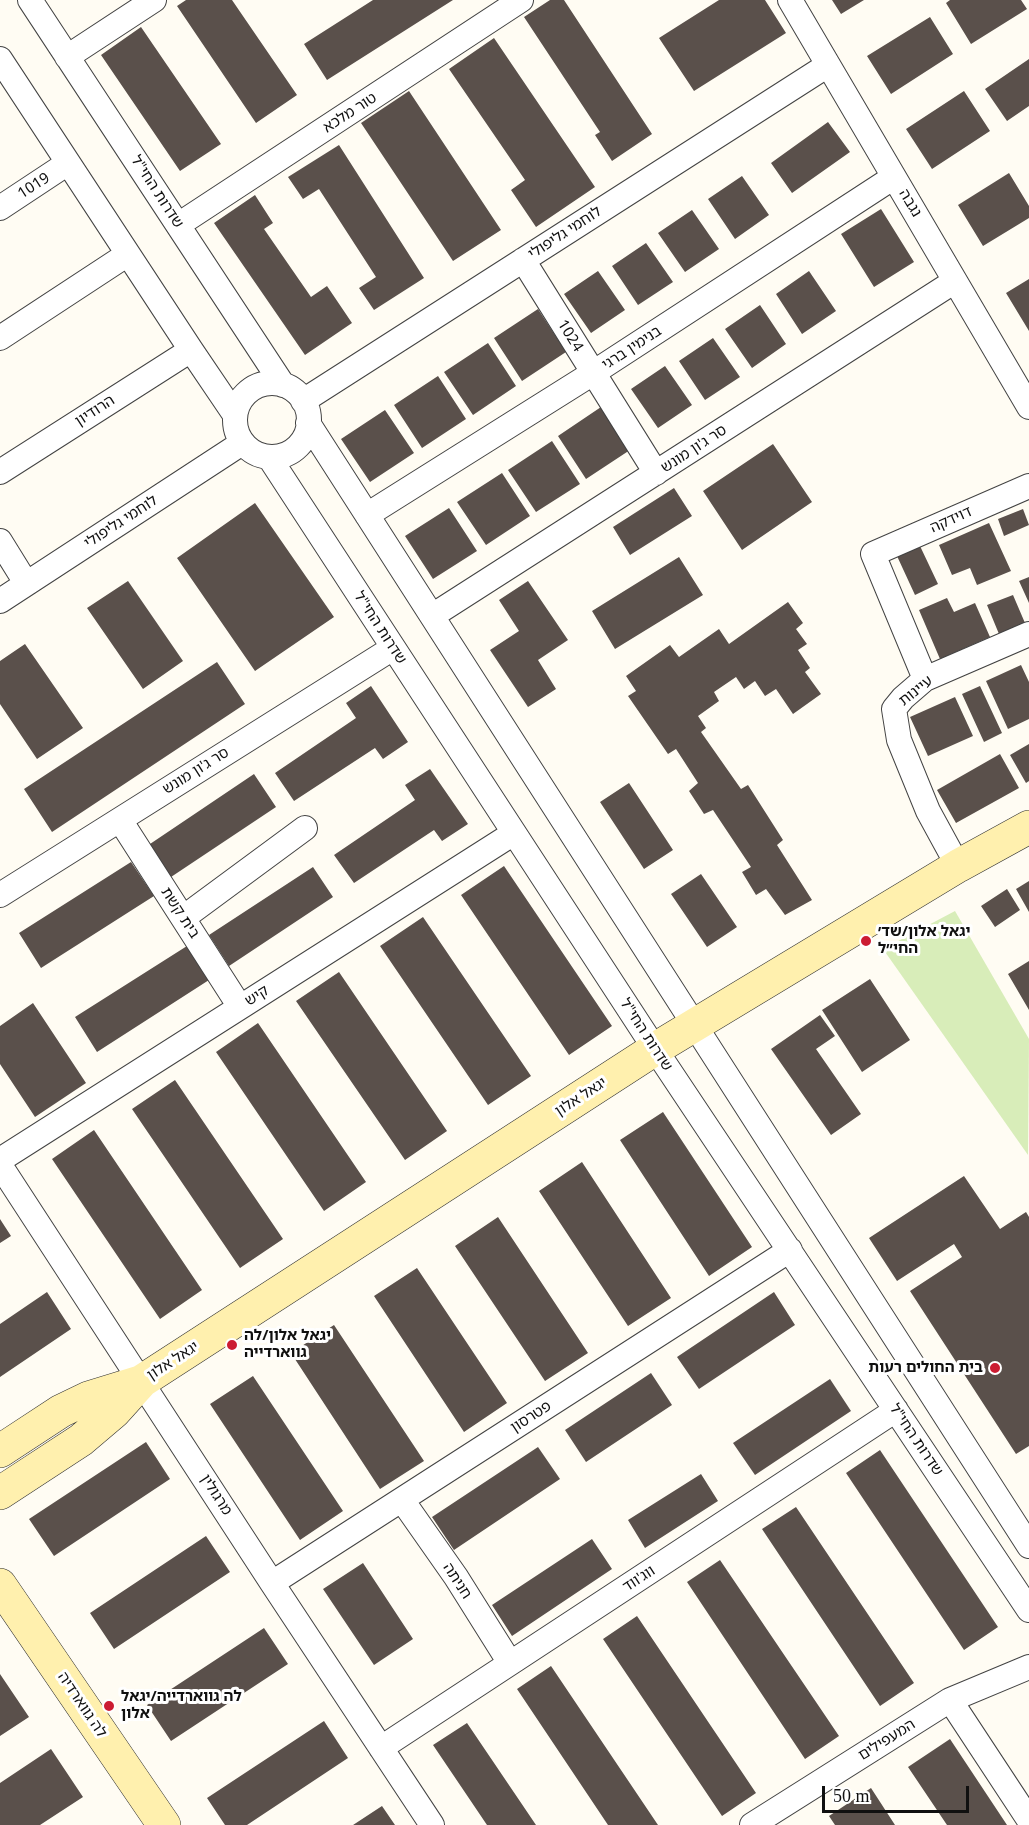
<!DOCTYPE html>
<html>
<head>
<meta charset="utf-8">
<style>
  body { margin:0 }
  #map { position:relative; width:1029px; height:1825px; overflow:hidden; background:#fffcf3; font-family:Georgia,serif }
  canvas { display:block }
  .scale { position:absolute; left:822px; top:1786px; width:147px; height:27px; box-sizing:border-box; border:3px solid #101010; border-top:0; padding-left:8px; font-size:18px; line-height:21px; white-space:nowrap; color:#101010; -webkit-text-stroke:4px #fff; paint-order:stroke }
</style>
</head>
<body>
<div id="map">
<canvas width="1029" height="1825"></canvas>
<div class="scale">50 m</div>
</div>
<script>
const context = document.querySelector('canvas').getContext('2d');
context.lineJoin = 'round';
function fillPath(path, color) { context.fillStyle = color; context.fill(path, 'evenodd'); }
const poly = rows => new Path2D(rows.map(r => 'M' + r).join(''));
function stroke(path, color, width, dash) { context.strokeStyle = color; context.lineWidth = width; context.lineCap = dash ? 'butt' : 'round'; context.setLineDash(dash || []); context.stroke(path); }
function label(font, color, halo, rows, align = 'center') {
  context.font = font + ' Georgia,"Noto Sans Hebrew",serif'; context.lineWidth = 6; context.setLineDash([]); context.textBaseline = 'middle'; context.strokeStyle = halo; context.fillStyle = color; for (const [text, x, y, turn = 0] of rows) {
    context.save(); context.translate(x, y); context.rotate((+turn || 0) * Math.PI / 180); context.textAlign = isNaN(turn) ? turn : align; if (halo) context.strokeText(text, 0, 0); context.fillText(text, 0, 0); context.restore();
  }
}
fillPath(poly([
  [955,911,1029,1039,1028,1155,883,949]
]), '#d8edb9');
fillPath(poly([
  [186,0,232,0,297,95,256,123,177,6],
  [373,0,453,0,327,80,304,44],
  [550,0,564,0,652,134,612,161,595,135,600,132,524,17],
  [719,0,765,0,786,33,694,91,659,38],
  [832,0,864,0,841,14],
  [950,0,1021,0,1027,9,971,44,946,3],
  [930,17,953,54,891,94,867,56],
  [141,27,221,144,180,171,101,55],
  [494,38,595,187,536,227,511,190,525,180,449,69],
  [1029,59,1029,106,1007,121,985,89],
  [409,91,501,230,453,261,361,123],
  [964,91,990,131,932,169,906,129],
  [828,122,850,152,792,193,771,163],
  [339,145,424,278,374,310,359,288,376,277,319,189,303,199,288,177],
  [1009,173,1029,206,1029,218,983,246,958,205],
  [742,176,769,215,735,239,708,199],
  [255,195,273,223,264,229,311,297,327,286,352,323,305,355,214,223],
  [881,209,914,262,874,287,841,234],
  [692,210,719,249,685,272,658,233],
  [646,243,673,282,638,305,612,266],
  [598,271,625,310,591,333,564,294],
  [809,271,836,311,802,334,776,294],
  [1029,279,1029,331,1006,293],
  [760,305,786,344,752,368,725,329],
  [538,309,566,352,522,381,494,338],
  [713,338,740,377,705,400,679,361],
  [488,343,516,386,473,415,444,372],
  [665,366,692,405,658,428,631,389],
  [438,376,466,419,422,448,394,405],
  [601,407,630,450,586,479,558,436],
  [385,410,414,453,370,482,341,439],
  [552,441,580,484,536,512,508,470],
  [773,444,812,502,742,550,703,491],
  [502,473,530,516,486,545,457,502],
  [674,488,692,516,630,555,613,527],
  [255,503,334,617,255,671,177,558],
  [449,508,477,551,433,579,405,536],
  [1023,509,1029,525,1004,536,998,519],
  [989,523,1011,571,977,585,970,568,952,575,939,545],
  [920,546,938,584,915,595,897,556],
  [679,557,703,595,615,649,592,611],
  [1029,577,1029,603,1019,581],
  [128,581,183,661,143,689,87,608],
  [528,581,568,640,538,660,556,689,528,707,490,650,519,631,499,600],
  [1013,595,1025,623,999,634,987,605],
  [947,598,954,612,975,603,990,637,940,659,919,610],
  [788,602,803,623,796,629,807,644,798,650,810,668,805,672,821,694,793,714,776,689,765,696,755,681,744,689,736,677,714,692,719,701,698,716,706,728,701,732,741,789,748,785,783,840,777,845,812,900,785,915,766,889,756,895,742,872,751,867,713,810,704,814,689,791,698,783,676,749,668,754,628,696,636,691,626,676,670,645,679,657,719,629,729,644],
  [25,644,83,728,37,759,0,704,0,661],
  [217,662,245,704,52,832,24,789],
  [1021,665,1029,682,1029,719,1008,729,986,681],
  [371,686,408,742,383,759,375,748,294,801,275,773,356,718,346,703],
  [980,686,1002,733,984,742,962,694],
  [955,697,973,736,928,756,910,717],
  [1029,744,1029,781,1026,783,1010,755],
  [1000,754,1019,788,956,823,937,790],
  [430,769,468,824,442,841,434,830,354,883,334,855,415,800,405,785],
  [254,774,276,807,171,877,150,844],
  [629,783,673,850,644,869,600,802],
  [131,862,154,896,41,968,19,933],
  [504,866,612,1026,569,1055,461,895],
  [313,867,333,897,229,966,209,935],
  [701,874,737,927,707,947,671,894],
  [1029,881,1029,912,1016,889],
  [1007,889,1020,910,995,927,981,906],
  [423,917,531,1076,488,1105,380,946],
  [187,946,209,980,97,1052,75,1017],
  [1029,961,1029,1010,1008,974],
  [339,972,447,1131,405,1160,296,1001],
  [870,979,910,1040,862,1072,822,1010],
  [33,1003,86,1083,35,1117,0,1064,0,1026],
  [820,1015,835,1036,816,1049,861,1114,831,1135,771,1049],
  [258,1023,366,1182,324,1211,216,1052],
  [175,1080,283,1239,240,1268,132,1109],
  [663,1112,752,1247,709,1276,620,1140],
  [94,1130,202,1290,160,1319,52,1159],
  [582,1162,671,1298,628,1326,539,1191],
  [964,1176,1000,1229,1026,1212,1029,1217,1029,1446,1016,1454,910,1291,962,1257,954,1244,897,1281,869,1238],
  [498,1217,588,1353,545,1381,455,1246],
  [0,1219,11,1236,0,1243],
  [417,1268,507,1403,464,1432,374,1296],
  [47,1292,71,1329,0,1377,0,1324],
  [774,1292,795,1325,699,1389,677,1357],
  [334,1325,424,1461,380,1489,291,1353],
  [651,1373,672,1405,586,1462,565,1430],
  [253,1376,343,1511,300,1540,210,1404],
  [830,1379,851,1411,755,1475,733,1443],
  [146,1442,170,1479,54,1556,29,1519],
  [538,1447,560,1479,454,1550,432,1517],
  [880,1450,998,1627,964,1650,846,1473],
  [701,1474,718,1501,645,1548,628,1520],
  [796,1507,914,1683,880,1706,762,1529],
  [206,1536,230,1572,114,1649,90,1613],
  [592,1539,612,1569,512,1636,492,1605],
  [720,1560,839,1736,805,1759,687,1582],
  [363,1563,413,1639,374,1665,323,1589],
  [637,1616,756,1793,722,1816,603,1639],
  [264,1628,288,1664,171,1741,147,1705],
  [551,1666,658,1825,608,1825,517,1689],
  [0,1674,29,1717,0,1736],
  [324,1721,348,1758,247,1825,225,1825,207,1798],
  [467,1723,536,1825,487,1825,433,1745],
  [950,1739,1007,1825,947,1825,908,1767],
  [51,1749,83,1797,40,1825,0,1825,0,1783],
  [871,1788,895,1825,835,1825,829,1816],
  [382,1806,395,1825,353,1825]
]), '#5a504b');
const street = poly([
  [30,0,283,385],
  [790,0,1029,407],
  [67,57,154,0],
  [0,59,191,350,235,415],
  [0,208,68,163],
  [178,225,521,0],
  [523,260,656,473],
  [0,338,128,254],
  '235 420a37 37 0 1 1 74 0a37 37 0 1 1-74 0Z',
  [303,401,828,65],
  [308,423,1029,1546],
  [269,457,655,1049,1029,1610],
  [0,472,191,350],
  [367,515,593,373,894,177],
  [0,541,26,583],
  [0,601,242,443],
  [432,616,955,281],
  [925,679,873,554,1029,486],
  [120,820,240,1007],
  [958,866,928,811,899,740,894,709,903,698,925,679,1029,634],
  [0,895,393,648],
  [183,918,305,828],
  [0,1160,514,833],
  [0,1165,272,1583,432,1825],
  [402,1500,456,1577,510,1663],
  [272,1583,790,1250],
  [950,1700,1029,1820],
  [381,1748,896,1410],
  [752,1825,950,1700,1029,1667]
]);
const secondary = poly([
  [0,1451,61,1411,88,1398,140,1382],
  [0,1493,81,1440,114,1412,142,1381,655,1049,958,866,1029,827],
  [0,1585,164,1825]
]);
stroke(street, '#434343', 26);
stroke(secondary, '#323232', 34);
stroke(street, '#fff', 24);
stroke(secondary, '#fff0ae', 33);
for (const [x, y, r, color] of [
  [866,941,6,"#cc1c32"],
  [232,1345,6,"#cc1c32"],
  [995,1368,6,"#cc1c32"],
  [109,1706,6,"#cc1c32"]
]) { const dot = new Path2D(); dot.arc(x, y, r, 0, 2 * Math.PI); context.fillStyle = color; context.fill(dot); stroke(dot, '#fff', 2); }
label('15px', '#101010', '#fff', [
  ["טור מלכא",350,113,-33],
  ["1019",34,186,-33],
  ["שדרות החי\"ל",157,192,57],
  ["נגבה",910,203,59],
  ["לוחמי גליפולי",565,233,-33],
  ["1024",570,336,58],
  ["בנימין ברגי",632,348,-33],
  ["הרודיון",95,411,-33],
  ["סר ג'ון מונש",694,449,-33],
  ["דוידקה",951,520,-24],
  ["לוחמי גליפולי",121,522,-33],
  ["שדרות החי\"ל",380,628,57],
  ["עיינות",916,691,-39],
  ["סר ג'ון מונש",196,771,-32],
  ["בית קשת",180,913,57],
  ["קיש",257,996,-32],
  ["שדרות החי\"ל",646,1035,57],
  ["יגאל אלון",581,1097,-33],
  ["יגאל אלון",173,1361,-33],
  ["פטרסון",531,1417,-33],
  ["שדרות החי\"ל",916,1440,56],
  ["מרגולין",216,1495,57],
  ["ווג'ווד",639,1579,-33],
  ["חניתה",457,1581,57],
  ["לה גווארדיה",82,1705,56],
  ["המעפילים",887,1740,-32]
]);
label('bold 15px', '#101010', '#fff', [
  ["יגאל אלון/שד׳",878,932],
  ["החי״ל",878,949],
  ["יגאל אלון/לה",244,1336],
  ["גווארדייה",244,1353],
  ["בית החולים רעות",983,1368,"right"],
  ["לה גווארדייה/יגאל",121,1697],
  ["אלון",121,1714]
], 'left');
</script>
</body>
</html>
